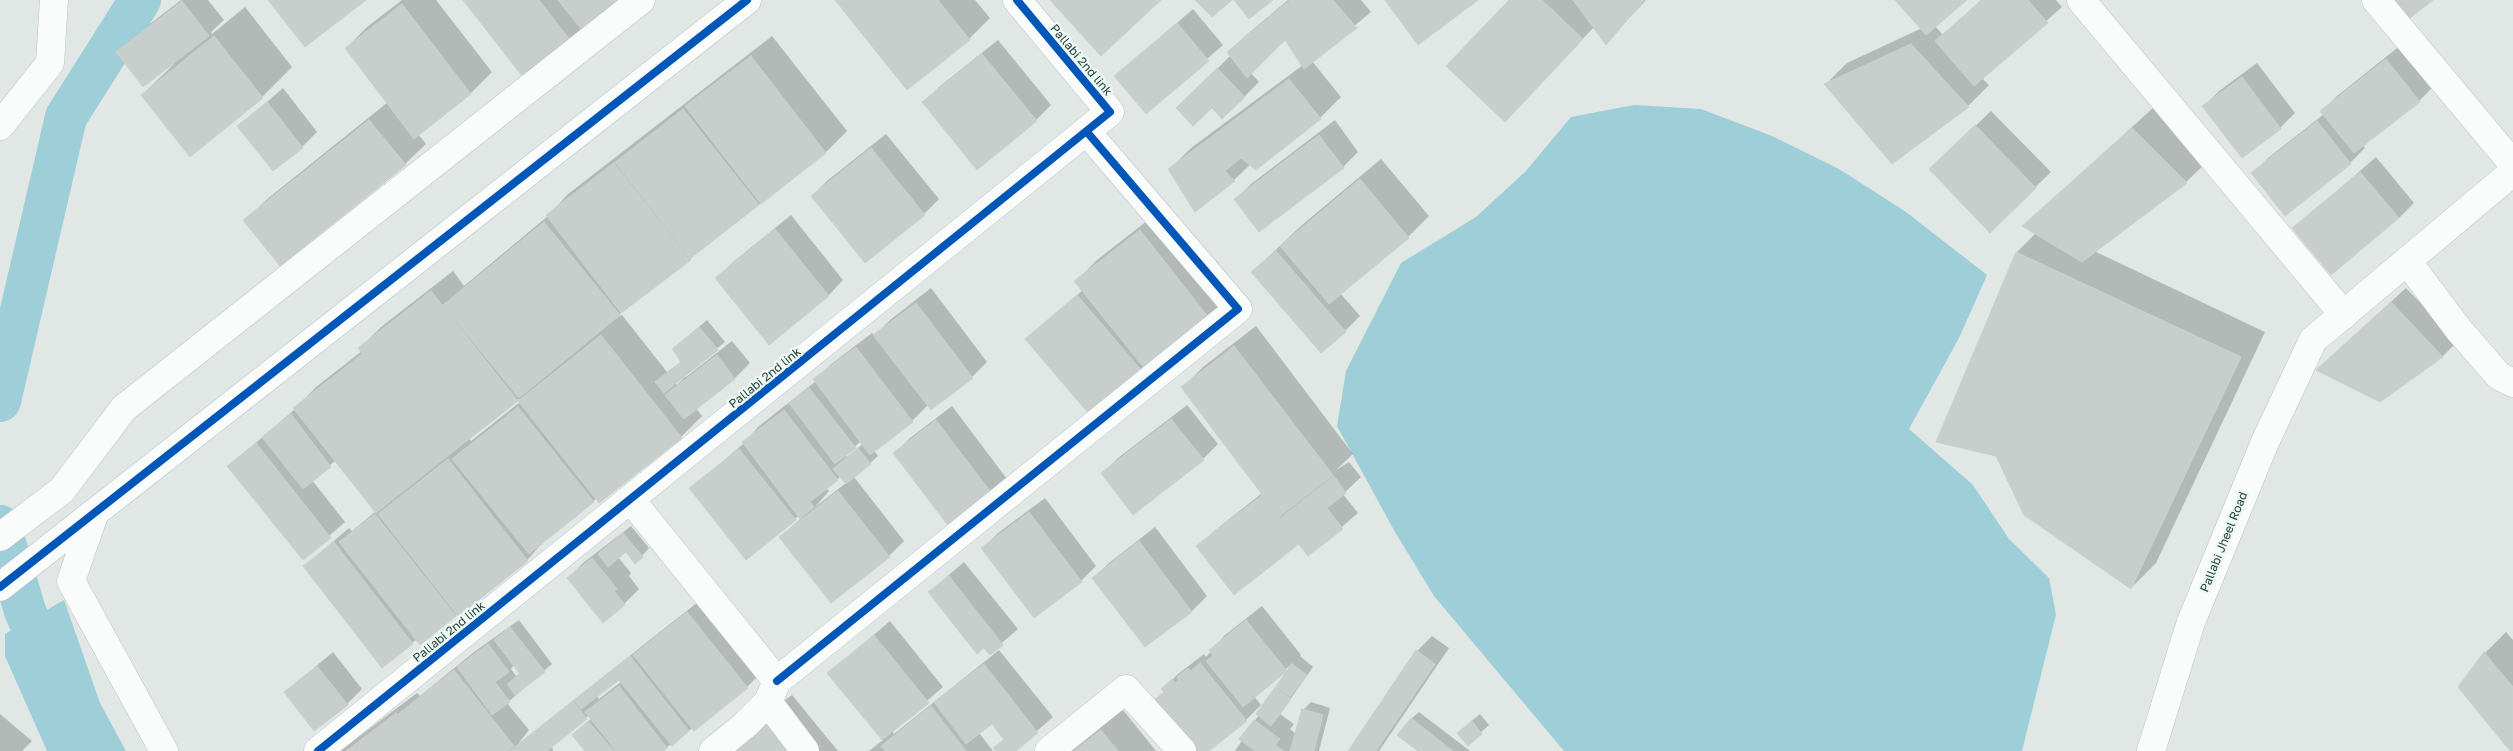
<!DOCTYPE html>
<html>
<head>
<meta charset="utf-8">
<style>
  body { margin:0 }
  canvas { display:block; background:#e0e7e4 }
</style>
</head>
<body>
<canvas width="2513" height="751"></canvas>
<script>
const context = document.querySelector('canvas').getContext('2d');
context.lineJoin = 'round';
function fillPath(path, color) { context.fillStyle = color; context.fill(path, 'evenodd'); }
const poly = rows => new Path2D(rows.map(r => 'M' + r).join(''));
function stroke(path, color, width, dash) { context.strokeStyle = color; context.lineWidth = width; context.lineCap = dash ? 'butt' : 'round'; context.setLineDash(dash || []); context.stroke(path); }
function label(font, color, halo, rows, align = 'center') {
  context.font = font + ' "Golos Text",sans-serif'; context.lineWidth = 5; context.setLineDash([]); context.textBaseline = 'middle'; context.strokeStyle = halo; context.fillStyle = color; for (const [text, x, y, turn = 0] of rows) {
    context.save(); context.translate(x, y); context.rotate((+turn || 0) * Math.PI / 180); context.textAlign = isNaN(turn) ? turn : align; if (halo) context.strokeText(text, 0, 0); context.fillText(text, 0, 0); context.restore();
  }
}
fillPath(poly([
  [1634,105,1701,109,1772,136,1839,169,1906,212,1987,275,1959,338,1909,429,1973,485,2009,539,2049,578,2056,615,2022,751,1564,751,1434,596,1395,532,1337,426,1346,371,1401,263,1476,217,1526,171,1571,117],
  [64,600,100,703,126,751,47,751,5,656,5,634]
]), '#9eced8');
fillPath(poly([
  [181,0,208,0,224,20,211,32,212,34,245,7,292,67,262,97,190,155,142,95,174,64,118,52,133,37],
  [402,0,436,0,492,72,471,93,418,134,426,144,405,164,245,220,266,200,388,102,346,48,367,27],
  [465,0,626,0,573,44],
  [837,0,975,0,990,18,969,39],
  [1288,0,1361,0,1371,12,1312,61,1341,97,1320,118,1256,168,1251,164,1234,180,1170,169,1191,148,1303,65,1286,38,1251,73,1259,82,1244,97,1212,106,1178,108,1231,55,1229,52,1244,37],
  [1510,0,1646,0,1606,43,1594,27,1526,99],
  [1897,0,1965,0,1935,26,1943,35,1981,0,2056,0,2062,7,1982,78,1989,85,1968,106,1826,84,1847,63,1922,28],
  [1193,9,1223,45,1146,112,1116,76],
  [772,36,847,131,826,152,615,318,622,315,667,372,682,361,673,349,707,320,725,342,684,375,686,377,732,341,750,363,735,378,696,408,702,416,681,437,597,498,547,538,527,560,420,643,417,639,383,666,304,566,349,528,352,531,376,511,336,460,312,480,345,522,304,558,229,466,295,409,316,387,362,351,360,348,381,327,453,271,464,286,548,216,568,194],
  [684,375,685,377,677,385,675,382],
  [518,399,520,402,471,441,469,438],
  [998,40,1051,105,1036,120,924,102,939,87],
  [2401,45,2434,86,2419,101,2363,145,2365,148,2350,163,2253,173,2268,158,2324,114,2322,111,2337,96],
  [2257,63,2295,113,2280,128,2204,106,2219,91],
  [283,88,317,132,302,147,239,126],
  [2153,108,2207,162,2186,182,2094,251,2265,332,2156,563,2131,588,1997,455,1937,441,2017,252,2036,233,2045,206],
  [1991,111,2051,172,1990,231,1946,154],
  [1335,120,1358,152,1343,167,1259,231,1236,199,1251,184],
  [886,134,939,199,924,214,812,196,827,181],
  [2376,157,2414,203,2399,218,2294,228],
  [1381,159,1429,216,1408,237,1340,293,1360,316,1345,331,1252,272,1302,225],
  [1161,210,1230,296,1209,317,1141,370,1026,339,1083,290,1076,281,1097,260],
  [791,215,843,280,828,296,717,278,732,263],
  [931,288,987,362,972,377,928,405,912,421,874,451,878,456,854,477,904,541,889,556,781,537,801,518,799,515,795,519,691,489,744,443,758,427,816,381,830,365,872,333,874,336,890,320],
  [861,441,863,444,847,457,845,455],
  [841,476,846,483,815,507,829,491,826,488],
  [2406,288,2458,341,2443,356,2380,401,2333,355],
  [1256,326,1353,454,1336,470,1349,462,1361,477,1343,494,1358,513,1309,555,1299,542,1198,547,1213,532,1262,493,1182,388,1203,367],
  [1187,405,1218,444,1203,459,1103,473,1118,458],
  [952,406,1007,479,992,494,895,453,910,438],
  [1045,498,1096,566,1081,581,983,548,998,533],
  [631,526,649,548,642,556,626,550,618,557,631,573,629,576,639,589,624,604,568,578,583,563],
  [1155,527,1207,596,1192,611,1145,646,1093,578,1109,563],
  [964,562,1018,629,990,653,929,592],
  [703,598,762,672,747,687,662,751,587,751,581,728,592,718,589,715,552,745,553,751,340,751,417,693,420,696,474,652,519,620,552,664,507,703,529,730,518,744],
  [514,665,520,673,516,676,511,669],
  [619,678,622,681,599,699,597,696],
  [1262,606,1301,655,1300,656,1313,667,1280,714,1294,724,1290,729,1296,734,1303,710,1311,702,1330,708,1319,751,1235,751,1293,663,1254,696,1261,705,1246,720,1207,751,1196,751,1155,701,1165,691,1163,689,1178,674,1204,654,1206,657,1225,635],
  [890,621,943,687,892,731,894,734,999,650,1053,717,1014,751,997,751,995,748,1005,738,992,722,979,733,993,751,869,751,883,740,829,673],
  [2506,632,2513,640,2513,751,2459,686,2485,653],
  [1432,636,1449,648,1379,751,1349,751,1417,651],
  [333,652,362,689,347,704,285,692],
  [792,695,838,751,722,751,745,731],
  [1123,710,1156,751,1070,751],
  [1419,712,1470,751,1420,751,1411,719],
  [0,714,32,741,22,751,0,751],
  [1480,714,1489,725,1468,744,1467,725]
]), '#0003');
stroke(poly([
  [0,401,66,117,140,0],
  [0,526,25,611,76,729,93,751]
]), '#9eced8', 42);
const building = poly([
  [268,0,366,0,305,47,268,0],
  [463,0,539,0,574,45,526,81,463,0],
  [558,0,628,0,585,34,558,0],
  [835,0,938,0,970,40,907,90,835,0],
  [1050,0,1161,0,1101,56,1050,0],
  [1195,0,1232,0,1212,17,1195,0],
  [1234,0,1273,0,1249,19,1234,0],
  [1290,0,1333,0,1357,28,1304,69,1285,40,1247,78,1227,52,1290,0],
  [1385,0,1478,0,1418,45,1385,0],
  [1509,0,1542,0,1583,39,1505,122,1446,66,1509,0],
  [1573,0,1644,0,1606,45,1573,0],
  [1895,0,1967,0,1926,35,1895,0],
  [1982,0,2028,0,2048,23,1974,86,1935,41,1982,0],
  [2388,0,2433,0,2405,22,2388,0],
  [182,1,209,36,143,87,116,52,182,1],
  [402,4,471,94,414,139,345,48,402,4],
  [1177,23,1209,61,1146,114,1114,76,1177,23],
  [214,36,263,98,190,157,141,95,214,36],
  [1911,44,1969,107,1892,164,1824,84,1911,44],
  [982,54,1037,121,977,170,922,102,982,54],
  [751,56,826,153,761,204,685,106,751,56],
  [2386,59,2420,102,2354,153,2320,111,2386,59],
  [1217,68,1245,97,1222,119,1212,108,1193,126,1176,108,1217,68],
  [2242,77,2281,129,2242,158,2202,106,2242,77],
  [1289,79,1321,119,1256,170,1241,158,1225,171,1235,181,1195,212,1168,169,1289,79],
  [267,102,303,148,273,171,237,126,267,102],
  [683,109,759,205,689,259,614,163,683,109],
  [369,120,406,165,280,266,243,220,369,120],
  [2317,121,2351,164,2285,216,2251,173,2317,121],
  [1975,125,2036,188,1990,233,1929,169,1975,125],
  [2132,128,2187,183,2082,262,2022,226,2132,128],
  [1319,135,1344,168,1259,232,1234,199,1319,135],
  [871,148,925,215,865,263,811,196,871,148],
  [615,162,691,260,621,313,546,215,615,162],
  [2360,172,2399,218,2331,275,2292,228,2360,172],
  [1360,179,1409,238,1329,304,1280,246,1360,179],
  [544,222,620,315,519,398,443,305,544,222],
  [775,229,829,296,769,345,715,278,775,229],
  [1140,230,1209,318,1145,369,1074,281,1140,230],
  [1276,251,1346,332,1321,353,1251,272,1276,251],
  [2016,252,2241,357,2131,589,2024,515,1996,456,1936,442,2016,252],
  [431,291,518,401,445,458,358,348,431,291],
  [1077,295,1142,371,1090,415,1025,339,1077,295],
  [2391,302,2443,357,2380,402,2316,370,2391,302],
  [916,303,973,378,931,410,873,335,916,303],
  [699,327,718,350,664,393,655,382,681,362,672,349,699,327],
  [601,335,682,438,599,503,518,401,601,335],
  [1234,346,1333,475,1279,517,1181,387,1234,346],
  [856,347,913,422,870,455,813,379,856,347],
  [362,354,445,458,376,513,293,408,362,354],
  [717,355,735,379,684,419,665,395,717,355],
  [809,388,856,448,835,464,789,403,809,388],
  [518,407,594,502,529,554,452,459,518,407],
  [784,410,838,480,810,502,814,507,800,519,742,442,784,410],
  [291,414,331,467,303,489,262,437,291,414],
  [1171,419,1204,460,1133,515,1101,473,1171,419],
  [936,420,993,495,950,528,893,453,936,420],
  [256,443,331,538,303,560,227,466,256,443],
  [858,448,871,464,846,484,833,469,858,448],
  [739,449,796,520,746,560,689,488,739,449],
  [448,459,528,561,458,616,378,514,448,459],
  [1334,476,1346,493,1327,508,1343,529,1308,556,1279,519,1334,476],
  [838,491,890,557,831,603,779,537,838,491],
  [1262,495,1299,544,1234,595,1196,546,1262,495],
  [1029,512,1082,582,1034,618,981,548,1029,512],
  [375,514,456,616,420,645,339,542,375,514],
  [623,533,643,557,635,564,626,552,608,567,598,554,623,533],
  [1139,541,1192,612,1145,647,1092,578,1139,541],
  [334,542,413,644,382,668,303,566,334,542],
  [592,558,617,589,614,591,625,605,603,623,567,578,592,558],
  [949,576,1003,645,990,655,984,648,977,654,928,592,949,576],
  [687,612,748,688,694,731,633,655,687,612],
  [1246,620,1287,671,1243,707,1206,661,1213,656,1209,650,1246,620],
  [510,627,545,672,515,695,507,684,520,674,494,640,510,627],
  [874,635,929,703,882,740,827,673,874,635],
  [488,644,509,672,495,682,510,702,492,715,457,667,488,644],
  [1416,650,1435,664,1376,751,1348,751,1416,650],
  [2484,652,2513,687,2513,751,2510,751,2458,687,2484,652],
  [630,656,689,731,672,746,619,680,581,709,574,700,630,656],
  [1200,663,1247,721,1209,751,1194,751,1153,701,1164,692,1161,689,1172,679,1175,683,1179,680,1177,677,1188,668,1191,671,1200,663],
  [984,664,1038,733,1016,751,996,751,993,748,1004,740,992,724,966,744,934,702,984,664],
  [1292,664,1307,675,1290,697,1276,686,1292,664],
  [317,666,348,705,314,731,284,692,317,666],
  [454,670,514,746,508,751,426,751,397,715,454,670],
  [619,686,667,748,664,751,616,751,585,712,619,686],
  [1275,687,1291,699,1271,726,1256,714,1275,687],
  [573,701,587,719,547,751,510,751,573,701],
  [931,706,966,751,885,751,881,746,931,706],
  [1302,709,1323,715,1314,751,1290,751,1302,709],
  [396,713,425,751,346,751,396,713],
  [771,715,800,751,723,751,771,715],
  [1411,718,1453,751,1418,751,1397,735,1411,718],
  [1254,720,1280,739,1275,745,1284,751,1255,751,1239,739,1254,720],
  [588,721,614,751,585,751,572,735,588,721],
  [1472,721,1482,734,1468,746,1457,733,1472,721],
  [1101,730,1118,751,1074,751,1101,730]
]);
fillPath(building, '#c7cecb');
stroke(building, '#c9d0cd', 1);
const minor = poly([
  [2081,0,2344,315],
  [2376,0,2513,164],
  [0,126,50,63,54,0],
  [2407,261,2459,330,2499,376,2513,383],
  [631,500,777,681,768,702],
  [95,512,71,581,164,751],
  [0,537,62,490,124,408,641,0],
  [0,587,747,0],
  [777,681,1238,309,1087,132],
  [318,751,1110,112,1017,0],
  [713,751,745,725,768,702,805,751],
  [1049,751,1126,689,1182,751],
  [2151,751,2191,622,2265,442,2313,340,2513,172]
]);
stroke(minor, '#bdc4c1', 29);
stroke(minor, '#fafbfb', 28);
stroke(poly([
  [0,587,747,0],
  [777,681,1238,309,1087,132],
  [318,751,1110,112,1017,0]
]), '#0057b8', 8);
label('12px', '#1e3a34', '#edf7f3', [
  ["Pallabi 2nd link",1081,60,50],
  ["Pallabi 2nd link",765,378,-39],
  ["Pallabi Jheel Road",2224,542,-68],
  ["Pallabi 2nd link",449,632,-39]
]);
</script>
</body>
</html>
